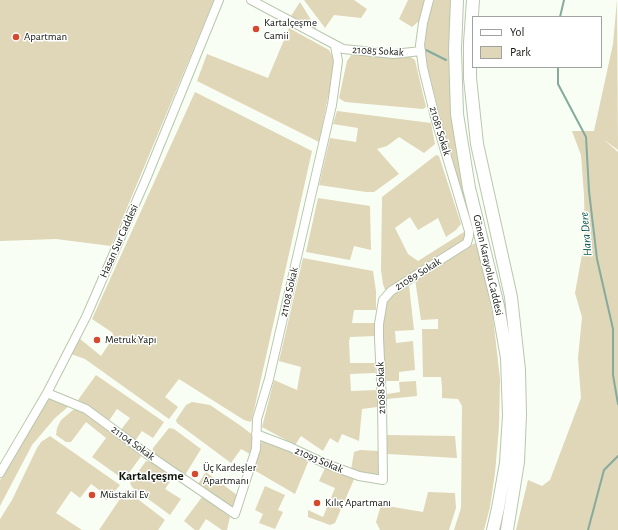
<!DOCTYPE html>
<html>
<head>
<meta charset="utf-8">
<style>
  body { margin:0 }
  #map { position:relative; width:618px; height:530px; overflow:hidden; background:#f8fef3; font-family:"Alegreya Sans",sans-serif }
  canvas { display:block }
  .legend { position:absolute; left:472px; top:16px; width:130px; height:52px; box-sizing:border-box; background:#fff; border:1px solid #a0a29f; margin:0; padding:5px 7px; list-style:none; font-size:12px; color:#12170e }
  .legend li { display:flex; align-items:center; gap:8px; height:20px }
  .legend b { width:20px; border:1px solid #a0a29f }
</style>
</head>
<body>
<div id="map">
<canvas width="618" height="530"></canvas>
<ul class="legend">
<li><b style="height:5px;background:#fff"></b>Yol</li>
<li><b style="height:11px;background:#e0d6b8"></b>Park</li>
</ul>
</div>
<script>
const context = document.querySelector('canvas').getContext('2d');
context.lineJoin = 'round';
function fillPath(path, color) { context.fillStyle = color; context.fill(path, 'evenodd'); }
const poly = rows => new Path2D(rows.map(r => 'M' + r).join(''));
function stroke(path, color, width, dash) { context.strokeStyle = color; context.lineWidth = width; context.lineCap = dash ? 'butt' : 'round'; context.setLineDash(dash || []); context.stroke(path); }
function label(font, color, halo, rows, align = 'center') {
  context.font = font + ' "Alegreya Sans",sans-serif'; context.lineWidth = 3; context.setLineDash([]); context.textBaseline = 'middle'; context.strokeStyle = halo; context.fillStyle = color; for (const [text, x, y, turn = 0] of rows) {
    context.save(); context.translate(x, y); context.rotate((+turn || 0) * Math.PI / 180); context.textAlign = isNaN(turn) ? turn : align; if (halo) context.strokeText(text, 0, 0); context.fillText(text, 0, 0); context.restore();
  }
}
fillPath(poly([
  [0,0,214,0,111,246,56,239,0,241],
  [304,0,354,0,367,9,361,18,334,15,325,28],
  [408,0,425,0,419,21,412,27,399,19],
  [434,0,451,0,449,45,452,112,466,199,463,201,442,124,424,53,426,25],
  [617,0,618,150,603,139,618,152,618,530,516,530,528,480,542,486,550,480,581,398,578,358,582,317,575,293,585,238,584,195,581,155,572,131,594,131,613,44],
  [300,2,316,28,316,31,291,16],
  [289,28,329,50,334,59,333,72,319,142,197,81,207,54,268,78],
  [352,54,409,56,415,60,426,107,423,109,345,102,339,98,347,61],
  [195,92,312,151,254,410,251,422,244,420,179,379,165,397,178,407,169,419,85,359,71,354,79,338,101,356,109,344,113,333,92,319],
  [337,111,431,123,435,144,424,153,399,137,387,146,377,149,399,174,374,192,366,192,319,185,330,138,356,142,358,128,333,124],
  [436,155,439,156,461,224,456,230,446,237,438,218,418,230,410,217,395,228,408,254,418,261,464,232,464,239,462,243,426,263,389,290,385,290,383,284,381,270,382,197],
  [318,198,370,206,371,250,354,246,350,260,306,252],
  [477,242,493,317,500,379,499,427,495,473,490,507,484,530,454,530,461,508,462,406,458,399,442,398,442,387,441,377,423,377,422,329,438,329,438,319,421,320,415,279],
  [303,258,373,271,376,291,376,310,354,310,352,323,374,323,375,336,350,337,349,342,350,363,375,363,375,373,350,374,351,391,377,390,377,407,362,409,359,441,342,434,338,443,330,438,323,451,301,436,295,445,262,427,274,380,297,390,301,367,279,361],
  [405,284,409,285,414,330,395,331,396,343,413,341,415,370,399,372,399,381,385,381,382,315,384,305,389,297],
  [96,375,164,422,153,438,142,431,135,441,120,431,130,418,117,409,108,422,78,400],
  [416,381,417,396,387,399,387,394,400,392,399,382],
  [50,396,69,406,55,418,32,445,0,506,0,480],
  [192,402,210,405,241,426,254,436,253,445,250,454,241,449,231,463,177,423,176,420,186,405],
  [78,409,87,413,142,455,126,477,123,479,92,457,106,438,86,422,71,442,66,442,56,435,57,428,61,420,73,410],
  [169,428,174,429,201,449,185,475,152,453,153,448],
  [387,435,455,436,457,458,387,454],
  [50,436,120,485,107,500,100,497,102,492,91,484,80,498,71,491,56,513,82,530,0,530,0,519,12,500,37,448,41,442],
  [262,441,282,447,309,460,295,494,254,470],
  [360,450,378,451,378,473,376,477,351,470,354,452],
  [146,461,151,462,173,477,165,489,181,499,170,515,132,487,130,483],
  [326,466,355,477,335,523,330,525,308,517,308,510,323,517,335,488,319,481],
  [206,472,237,495,232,510,198,484],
  [265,486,285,495,278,510,283,512,275,529,259,523,263,514,255,510],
  [126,490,165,520,158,530,99,530],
  [428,492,455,493,456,508,449,530,380,530,376,522,381,505,423,512],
  [202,497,221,510,230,517,227,530,222,530,206,519,199,530,195,530,184,521]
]), '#e0d6b8');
stroke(poly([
  [560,17,564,0],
  [426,50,446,60],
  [558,67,558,84,586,137,589,191,597,259,613,329,613,375,618,404],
  [588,530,604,470,618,456]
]), '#85ab9e', 2);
const minor = poly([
  [251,0,343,49,394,54,421,51],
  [47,393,86,409,147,454,235,514,256,449,257,419,269,379,332,105,338,61,335,46],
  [256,434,290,447,324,463,359,476,383,480,382,402,379,338,379,324,383,300,391,291,467,243,469,236,469,231,435,117,423,68,420,45,423,23,429,0],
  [0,473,47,393,86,317,146,179,219,0]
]);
const highway = poly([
  [457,0,455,50,457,114,469,188,498,306,507,358,509,415,506,463,498,508,493,530],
  [473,0,470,43,470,78,477,144,511,297,519,370,520,415,518,462,507,530]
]);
stroke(minor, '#b8c7ad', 10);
stroke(highway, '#b8c7ad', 14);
stroke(minor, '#fff', 8);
stroke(highway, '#fff', 12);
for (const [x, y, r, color] of [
  [256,29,4,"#d54a2d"],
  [16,37,4,"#d54a2d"],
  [97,340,4,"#d54a2d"],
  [195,474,4,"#d54a2d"],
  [92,495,4,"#d54a2d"],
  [317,503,4,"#d54a2d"]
]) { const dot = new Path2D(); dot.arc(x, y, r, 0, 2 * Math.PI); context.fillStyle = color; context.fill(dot); stroke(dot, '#fff', 1.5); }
label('11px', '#12170e', '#fff', [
  ["Kartalçeşme",264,23],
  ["Camii",264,36],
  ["Apartman",24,37],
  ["Metruk Yapı",105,340],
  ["Üç Kardeşler",203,468],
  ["Apartmanı",203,481],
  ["Müstakil Ev",100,495],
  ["Kılıç Apartmanı",325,503]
], 'left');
label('11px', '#12170e', '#fff', [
  ["21085 Sokak",378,51,3],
  ["21081 Sokak",440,131,73],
  ["Hasan Sur Caddesi",119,241,-66],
  ["Gönen Karayolu Caddesi",488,265,77],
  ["21089 Sokak",418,274,-32],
  ["21108 Sokak",289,292,-77],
  ["21088 Sokak",381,388,-92],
  ["21104 Sokak",133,443,36],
  ["21093 Sokak",319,460,23]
]);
label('italic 12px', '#0a5746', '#fff', [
  ["Hara Dere",586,234,-95]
]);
label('bold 13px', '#12170e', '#fff', [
  ["Kartalçeşme",151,476]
]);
</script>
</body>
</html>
